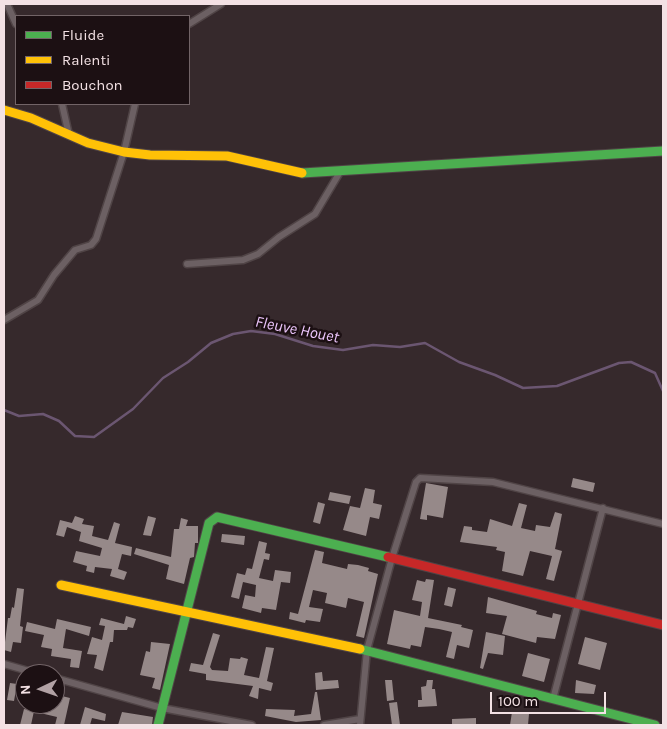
<!DOCTYPE html>
<html>
<head>
<meta charset="utf-8">
<style>
  body { margin:0 }
  #map { position:relative; width:667px; height:729px; overflow:hidden; background:#36292c; font-family:Karla,sans-serif }
  canvas { display:block }
  .frame { position:absolute; inset:0; border:5px solid #f3e1e4; pointer-events:none }
  .legend { position:absolute; left:15px; top:15px; width:175px; height:90px; box-sizing:border-box; background:#1c1013; border:1px solid #726467; margin:0; padding:6px 9px; list-style:none; font-size:15px; color:#f3e1e4 }
  .legend li { display:flex; align-items:center; gap:10px; height:25px }
  .legend b { width:25px; border:1px solid #726467 }
  .north { position:absolute; left:15px; top:664px; width:50px; height:50px; box-sizing:border-box; background:#1c1013; border:1px solid #726467; border-radius:50%; rotate:267deg; font-size:14px; font-weight:700; line-height:20px; text-align:center; color:#f3e1e4 }
  .north::after { content:''; display:block; margin:auto; width:18px; height:22px; background:#b1a1a4; clip-path:polygon(50% 0,100% 100%,50% 72%,0 100%) }
  .scale { position:absolute; left:490px; top:692px; width:116px; height:22px; box-sizing:border-box; border:2px solid #f3e1e4; border-top:0; padding-left:6px; font-size:15px; line-height:18px; white-space:nowrap; color:#f3e1e4; -webkit-text-stroke:4px #1c1013; paint-order:stroke }
</style>
</head>
<body>
<div id="map">
<canvas width="667" height="729"></canvas>
<div class="frame"></div>
<ul class="legend">
<li><b style="height:6px;background:#4caf50"></b>Fluide</li>
<li><b style="height:6px;background:#ffc107"></b>Ralenti</li>
<li><b style="height:6px;background:#c62828"></b>Bouchon</li>
</ul>
<div class="north">N</div>
<div class="scale">100 m</div>
</div>
<script>
const context = document.querySelector('canvas').getContext('2d');
context.lineJoin = 'round';
const poly = rows => new Path2D(rows.map(r => 'M' + r).join(''));
function stroke(path, color, width, dash) { context.strokeStyle = color; context.lineWidth = width; context.lineCap = dash ? 'butt' : 'round'; context.setLineDash(dash || []); context.stroke(path); }
function fillPath(path, color) { context.fillStyle = color; context.fill(path, 'evenodd'); }
function label(font, color, halo, rows, align = 'center') {
  context.font = font + ' Karla,sans-serif'; context.lineWidth = 5; context.setLineDash([]); context.textBaseline = 'middle'; context.strokeStyle = halo; context.fillStyle = color; for (const [text, x, y, turn = 0] of rows) {
    context.save(); context.translate(x, y); context.rotate((+turn || 0) * Math.PI / 180); context.textAlign = isNaN(turn) ? turn : align; if (halo) context.strokeText(text, 0, 0); context.fillText(text, 0, 0); context.restore();
  }
}
stroke(poly([
  [4,410,19,416,43,414,59,421,75,436,94,437,133,409,163,378,188,362,211,343,233,334,251,331,275,334,313,346,343,350,373,345,400,347,425,343,459,362,495,375,523,388,557,386,619,363,631,362,655,373,663,391]
]), '#6b5671', 2.5);
fillPath(poly([
  [573,478,595,483,593,492,571,487],
  [426,483,448,487,443,518,427,515,427,520,420,519],
  [365,488,375,490,373,503,382,505,379,519,370,517,366,536,343,530,350,506,360,508],
  [330,492,351,496,349,504,328,500],
  [318,502,325,504,320,524,313,522],
  [519,503,527,505,521,528,535,531,536,525,550,527,555,512,562,514,555,549,562,551,554,581,546,579,552,556,530,551,523,576,502,571,505,552,496,550,497,547,460,542,464,526,472,527,472,530,487,532,490,519,512,526],
  [75,516,84,519,82,524,94,526,92,536,108,540,114,522,120,524,115,543,132,547,131,556,122,554,118,569,127,572,124,580,110,576,112,569,95,567,94,573,86,571,87,566,73,562,76,551,100,556,102,548,79,541,81,532,67,527,64,537,56,535,60,520,72,523],
  [148,516,156,518,151,536,143,535],
  [181,518,188,520,186,526,198,526,198,543,195,543,194,557,190,558,184,584,166,579,169,565,134,554,136,548,171,557,174,529,179,529],
  [222,534,245,536,244,545,221,542],
  [259,541,267,543,265,553,270,554,269,560,264,559,259,578,273,581,275,570,291,572,290,583,281,582,276,610,262,608,261,613,242,608,245,595,255,597,256,585,243,582,239,599,231,597,237,573,245,575,247,568,252,569],
  [315,550,324,552,322,563,347,569,348,564,358,565,369,568,368,571,378,574,364,638,356,636,364,602,348,598,346,608,325,603,327,593,313,590,309,607,323,609,320,622,306,620,305,623,289,619,290,612,298,614],
  [426,579,434,580,428,618,462,625,461,627,473,630,469,648,457,645,454,659,446,657,452,632,439,629,425,627,421,647,411,645,410,649,387,644,394,610,420,616,422,602,412,600,417,580,425,582],
  [448,587,456,589,452,607,444,605],
  [17,588,24,589,20,626,23,627,21,643,13,642,11,652,4,650,8,618,10,618,12,607,14,608],
  [488,597,537,611,536,614,552,618,553,613,561,615,555,639,537,637,536,643,502,634,507,616,486,613],
  [126,616,136,619,133,628,128,627,127,630,114,630,113,642,110,642,103,671,94,668,97,655,87,654,92,637,102,640,105,626,99,625,101,618,124,624],
  [57,619,91,627,89,636,66,629,63,648,82,651,79,668,70,667,71,659,51,656,52,649,41,647,44,635,25,631,27,622,55,629],
  [486,632,505,636,503,655,488,653,483,669,480,668],
  [213,633,220,635,210,667,212,670,228,671,230,658,240,659,241,657,248,659,244,675,259,678,266,647,274,648,267,681,273,683,271,691,259,688,258,699,249,696,253,686,206,680,206,674,189,671,191,663,203,665],
  [585,637,607,643,600,670,578,664],
  [151,642,170,644,160,690,152,688,155,678,140,675,146,651,150,652],
  [528,653,550,659,544,682,522,676],
  [322,672,323,681,338,680,339,688,316,690,315,673],
  [385,680,392,680,394,700,387,701],
  [427,680,433,680,432,689,435,689,437,706,418,707,418,700,422,700,421,687,426,686],
  [576,680,596,685,594,694,575,693],
  [10,683,17,684,14,701,7,700],
  [315,692,317,692,321,720,296,722,265,716,266,709,295,710,294,716,311,714],
  [58,695,70,698,64,725,55,725,57,717,36,712,38,704,55,708],
  [397,702,400,725,392,725,389,703],
  [85,707,106,714,105,721,92,718,90,725,80,725],
  [24,709,34,711,31,725,20,725],
  [122,712,153,717,152,725,118,725],
  [512,712,529,714,528,725,510,725],
  [476,718,476,725,452,725,452,719]
]), '#968989');
const street = poly([
  [7,4,16,24],
  [189,24,221,4],
  [62,104,69,135],
  [187,264,243,260,258,254,279,237,315,214,340,172],
  [4,320,38,300,54,275,75,250,91,245,96,239,124,152,135,104],
  [4,664,39,674],
  [55,678,162,708,252,725],
  [553,699,603,508],
  [324,725,360,719],
  [360,725,367,650,392,558,416,482,420,478,493,482,663,524]
]);
const fast = poly([
  [302,173,663,151],
  [360,649,655,725],
  [158,725,209,523,217,517,388,557]
]);
const slow = poly([
  [4,110,31,118,88,143,124,152,150,155,227,156,302,173],
  [61,585,360,649]
]);
const jam = poly([
  [388,557,663,625]
]);
stroke(street, '#504446', 9);
stroke(fast, '#504446', 11);
stroke(slow, '#504446', 11);
stroke(jam, '#504446', 11);
stroke(street, '#6c6063', 6);
stroke(fast, '#4caf50', 9);
stroke(slow, '#ffc107', 9);
stroke(jam, '#c62828', 9);
label('italic 16px', '#eec7fe', '#1c1013', [
  ["Fleuve Houet",297,330,11]
]);
</script>
</body>
</html>
